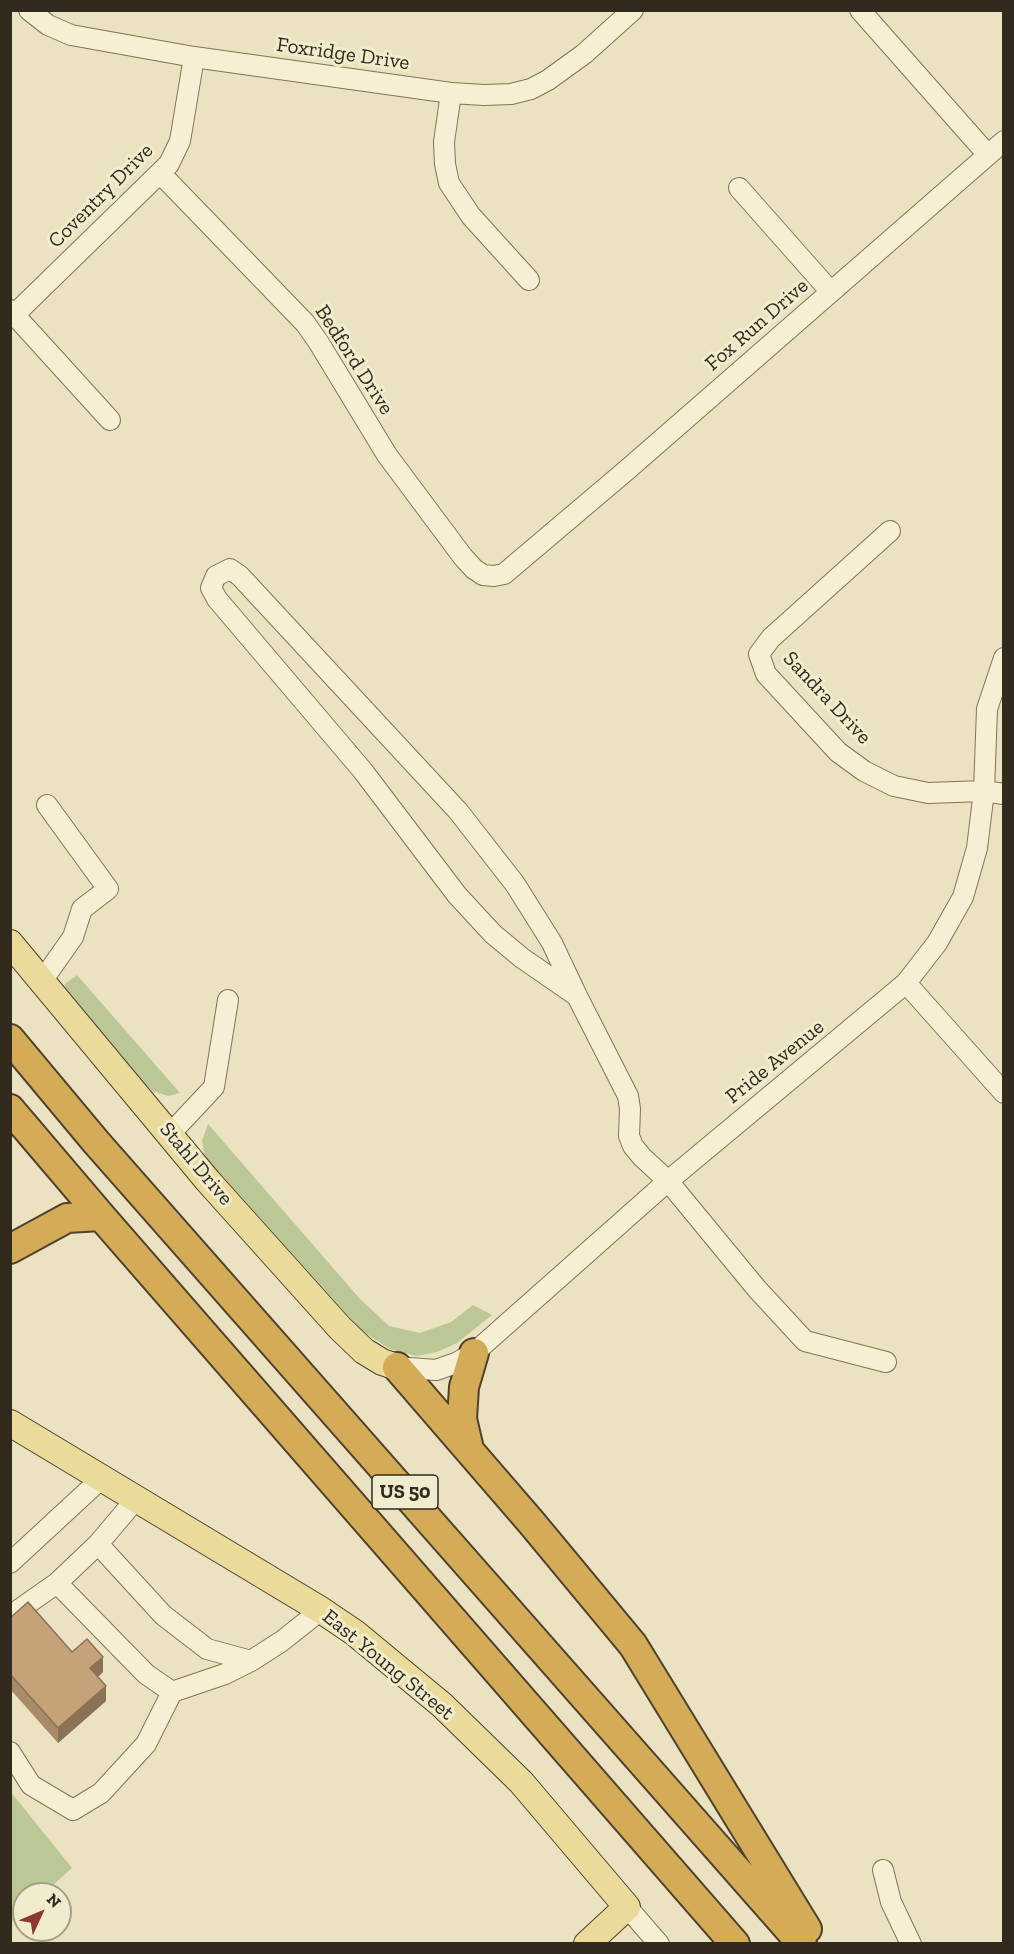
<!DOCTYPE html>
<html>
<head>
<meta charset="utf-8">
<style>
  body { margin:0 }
  #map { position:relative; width:1014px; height:1954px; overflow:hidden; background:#eae2c0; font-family:"Zilla Slab",serif }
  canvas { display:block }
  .frame { position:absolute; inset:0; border:12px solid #322a1d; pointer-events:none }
  .north { position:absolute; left:12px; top:1882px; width:60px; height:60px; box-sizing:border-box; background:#f2eccf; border:2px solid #a59e88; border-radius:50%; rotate:46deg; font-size:16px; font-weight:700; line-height:24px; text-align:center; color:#322a1d }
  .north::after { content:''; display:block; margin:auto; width:21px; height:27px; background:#8c382e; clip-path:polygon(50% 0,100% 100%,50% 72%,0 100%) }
</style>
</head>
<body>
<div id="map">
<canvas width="1014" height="1954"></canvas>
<div class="frame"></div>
<div class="north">N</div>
</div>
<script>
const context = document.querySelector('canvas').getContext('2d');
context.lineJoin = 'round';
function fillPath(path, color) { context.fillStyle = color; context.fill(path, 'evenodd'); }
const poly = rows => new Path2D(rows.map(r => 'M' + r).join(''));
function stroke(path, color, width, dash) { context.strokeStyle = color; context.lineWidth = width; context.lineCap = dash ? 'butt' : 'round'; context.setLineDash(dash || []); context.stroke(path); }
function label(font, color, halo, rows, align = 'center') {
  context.font = font + ' "Zilla Slab",serif'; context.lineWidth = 6; context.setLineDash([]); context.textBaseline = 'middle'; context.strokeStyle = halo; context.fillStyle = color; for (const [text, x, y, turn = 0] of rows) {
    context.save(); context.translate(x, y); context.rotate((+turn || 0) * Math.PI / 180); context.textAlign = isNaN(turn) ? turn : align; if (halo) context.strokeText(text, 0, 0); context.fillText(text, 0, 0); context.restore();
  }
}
fillPath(poly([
  [77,975,180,1093,168,1096,152,1091,60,993,66,983],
  [208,1124,360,1299,389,1326,420,1333,451,1322,473,1305,492,1315,457,1343,437,1352,417,1356,390,1349,362,1331,205,1157,202,1141],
  [10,1791,72,1868,43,1894,24,1894,24,1911,11,1923]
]), '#bbc795');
const minor = poly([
  [29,10,48,25,71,35,194,57,451,93,484,95,511,94,531,89,548,80,584,54,633,10],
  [860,10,988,155],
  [451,93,444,142,445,164,449,183,471,216,529,280],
  [160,173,305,323,319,343,387,455,463,557,474,569,483,575,494,576,504,574,628,469,1004,141],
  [739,188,831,292],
  [10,310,110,420],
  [15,314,169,164,180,141,194,57],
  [890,531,771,638,759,654,766,674,838,752,864,771,894,786,928,793,984,791,1004,794],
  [42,981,73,937,82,909,108,889,47,805],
  [906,983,1004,1093],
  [577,996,522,958,493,934,457,895,363,771,217,599,211,588,216,576,230,569,240,576,458,811,515,884,552,943,577,996,628,1096,630,1109,629,1136,633,1146,642,1157,668,1181,757,1289,805,1341,886,1362],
  [170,1134,214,1087,228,1000],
  [397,1367,436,1370,456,1363,474,1353,668,1181,906,983,937,943,963,897,977,848,984,791,987,709,1004,658],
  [136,1499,98,1544,57,1583,146,1674,172,1692,225,1674,251,1661,282,1641,321,1610],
  [98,1544,163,1615,207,1649,251,1661],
  [10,1563,102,1478],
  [10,1616,57,1583],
  [10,1752,31,1785,73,1810,101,1793,146,1744,172,1692],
  [883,1870,891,1902,911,1944],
  [627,1907,659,1944]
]);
const major = poly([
  [10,943,208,1181,340,1328,364,1351,382,1362,397,1367],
  [10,1423,321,1610,355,1633,442,1705,521,1782,627,1907,587,1944]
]);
const highway = poly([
  [10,1039,96,1142,802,1944],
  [10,1109,101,1216,735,1944],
  [10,1249,67,1218,101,1216],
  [397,1367,531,1522,633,1645,807,1929],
  [469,1449,462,1419,464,1387,474,1353]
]);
stroke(minor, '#82745a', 22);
stroke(major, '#4f412e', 28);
stroke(highway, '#4f412e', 32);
stroke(minor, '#f6efd3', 20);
stroke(major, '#ebdb9a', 26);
stroke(highway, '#d4ab56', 28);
fillPath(poly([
  [10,1618,72,1652,103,1672,98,1677,106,1701,58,1743,10,1689]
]), '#aa8b68');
fillPath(poly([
  [103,1657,103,1672,90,1684,90,1668],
  [106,1686,106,1701,58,1743,58,1728]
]), '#8b7155');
const building = poly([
  [28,1602,72,1652,87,1639,103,1657,90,1668,106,1686,58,1728,10,1674,10,1618,28,1602]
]);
fillPath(building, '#c6a279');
stroke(building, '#8b7155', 1.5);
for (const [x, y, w] of [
  [405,1492,66]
]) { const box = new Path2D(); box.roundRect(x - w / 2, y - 17, w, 34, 4.5); context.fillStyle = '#f2eccf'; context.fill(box); stroke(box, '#322a1d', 1.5); }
label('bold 20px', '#322a1d', null, [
  ["US 50",405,1492]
]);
label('21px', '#322a1d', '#f2eccf', [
  ["Foxridge Drive",343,54,8],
  ["Coventry Drive",101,196,-45],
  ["Fox Run Drive",757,325,-41],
  ["Bedford Drive",354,360,57],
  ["Sandra Drive",827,698,47],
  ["Pride Avenue",775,1062,-39],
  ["Stahl Drive",196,1164,50],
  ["East Young Street",388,1665,39]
]);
</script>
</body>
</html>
